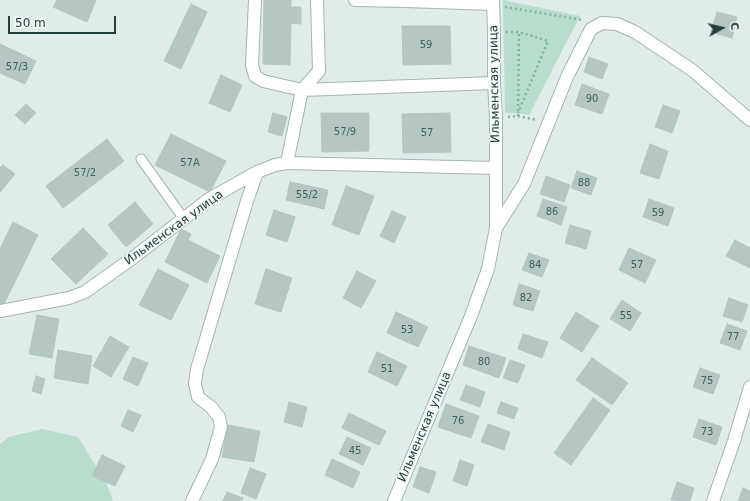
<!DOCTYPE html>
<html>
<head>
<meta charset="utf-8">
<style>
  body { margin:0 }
  #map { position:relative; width:750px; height:501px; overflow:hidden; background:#e0ece9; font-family:"DejaVu Sans",sans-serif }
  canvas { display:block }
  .north { position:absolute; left:702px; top:8px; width:40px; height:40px; -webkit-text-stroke:3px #f1f8f6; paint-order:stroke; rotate:82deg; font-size:11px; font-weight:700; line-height:16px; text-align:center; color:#203d3c }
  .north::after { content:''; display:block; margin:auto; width:14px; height:18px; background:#203d3c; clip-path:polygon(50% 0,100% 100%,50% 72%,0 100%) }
  .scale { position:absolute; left:8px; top:16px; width:108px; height:18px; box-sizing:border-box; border:2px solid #203d3c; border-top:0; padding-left:5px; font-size:12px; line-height:14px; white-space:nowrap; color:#203d3c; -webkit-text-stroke:3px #f1f8f6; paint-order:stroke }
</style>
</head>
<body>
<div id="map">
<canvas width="750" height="501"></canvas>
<div class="north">С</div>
<div class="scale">50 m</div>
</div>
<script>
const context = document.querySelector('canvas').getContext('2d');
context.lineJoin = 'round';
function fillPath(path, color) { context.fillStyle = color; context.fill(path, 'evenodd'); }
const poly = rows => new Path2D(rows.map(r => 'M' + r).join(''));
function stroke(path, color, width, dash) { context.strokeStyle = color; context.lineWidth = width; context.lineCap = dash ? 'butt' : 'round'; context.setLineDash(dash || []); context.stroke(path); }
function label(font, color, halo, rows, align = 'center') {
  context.font = font + ' "DejaVu Sans",sans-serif'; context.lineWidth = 3; context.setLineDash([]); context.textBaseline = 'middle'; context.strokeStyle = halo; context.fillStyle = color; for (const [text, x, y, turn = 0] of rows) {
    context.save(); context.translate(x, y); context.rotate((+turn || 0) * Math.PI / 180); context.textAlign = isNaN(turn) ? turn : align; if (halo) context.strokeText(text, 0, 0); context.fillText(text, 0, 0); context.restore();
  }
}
fillPath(poly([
  [503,0,580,16,529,115,518,113,505,113],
  [42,429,78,437,106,482,113,501,0,501,0,444,9,437]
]), '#b8decb');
const building = poly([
  [57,0,96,0,87,22,53,7,57,0],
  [264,0,291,0,291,7,301,7,301,24,291,23,290,65,263,64,264,0],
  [191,4,207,12,181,69,164,61,191,4],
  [717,12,737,17,732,38,711,32,717,12],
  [402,26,450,26,451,64,403,65,402,26],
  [0,44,36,61,25,84,0,73,0,44],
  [589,57,608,64,602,79,584,72,589,57],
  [221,75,242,85,230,112,209,103,221,75],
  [582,84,609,94,602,114,575,105,582,84],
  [26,104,36,113,25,124,15,115,26,104],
  [663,105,680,111,672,133,655,127,663,105],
  [273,113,287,117,282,136,268,132,273,113],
  [321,113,369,113,369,151,322,152,321,113],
  [450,113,451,152,403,153,402,114,450,113],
  [171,134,226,161,210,192,155,165,171,134],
  [107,139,124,161,63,208,46,186,107,139],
  [650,144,668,151,659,179,640,173,650,144],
  [3,165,15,174,0,192,0,168,3,165],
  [577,171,597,178,591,195,571,188,577,171],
  [546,176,570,185,564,202,540,194,546,176],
  [290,182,328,190,324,209,286,200,290,182],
  [346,186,374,196,359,235,332,225,346,186],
  [543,199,567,207,561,225,537,216,543,199],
  [649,199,674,208,668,226,643,217,649,199],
  [135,202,153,224,126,247,108,225,135,202],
  [274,210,295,217,287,242,266,235,274,210],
  [392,211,406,217,394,243,380,236,392,211],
  [13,222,38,235,3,306,0,304,0,249,13,222],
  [570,225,591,231,586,249,565,243,570,225],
  [83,228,108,254,76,284,51,259,83,228],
  [181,229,191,234,188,240,220,256,207,283,165,262,181,229],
  [735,240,750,248,750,268,726,256,735,240],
  [629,248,656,260,645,283,619,270,629,248],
  [529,253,549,260,542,277,522,270,529,253],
  [158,269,189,285,171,320,139,305,158,269],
  [266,269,292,278,281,312,255,304,266,269],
  [357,271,376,281,361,308,343,298,357,271],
  [519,284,540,291,533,311,513,305,519,284],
  [729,298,748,305,742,322,723,316,729,298],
  [622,300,641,313,630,331,610,319,622,300],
  [396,312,428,327,418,347,387,333,396,312],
  [576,312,599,326,582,352,560,338,576,312],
  [37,315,59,319,52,358,29,354,37,315],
  [727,324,747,331,740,350,720,343,727,324],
  [523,334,548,342,542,358,518,349,523,334],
  [110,336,129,347,111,377,93,366,110,336],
  [469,346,506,358,499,378,463,365,469,346],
  [58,350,92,356,88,384,54,378,58,350],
  [377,352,407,366,397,386,368,372,377,352],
  [133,357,148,363,138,386,123,379,133,357],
  [592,358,628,383,612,405,576,380,592,358],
  [510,360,525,365,518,383,503,378,510,360],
  [700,368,720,375,713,394,693,387,700,368],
  [36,376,45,379,41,394,32,391,36,376],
  [466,385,485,392,480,407,460,400,466,385],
  [593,398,610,410,571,465,554,453,593,398],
  [289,402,307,407,302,427,284,422,289,402],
  [501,402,518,408,514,419,497,413,501,402],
  [446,404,479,416,471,438,438,427,446,404],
  [128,410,141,415,133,432,121,426,128,410],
  [349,413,386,431,379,445,342,428,349,413],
  [699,419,722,427,716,445,693,437,699,419],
  [488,424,510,432,504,450,481,442,488,424],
  [228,425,260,431,254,462,222,457,228,425],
  [347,437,371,448,363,465,339,454,347,437],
  [102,455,125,466,115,486,92,476,102,455],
  [332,459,360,472,353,488,325,475,332,459],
  [460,460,474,465,467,486,453,481,460,460],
  [420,467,436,472,429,493,413,487,420,467],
  [250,468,266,474,256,499,241,493,250,468],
  [677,482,694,488,690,501,671,500,677,482],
  [743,488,750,491,750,501,738,501,743,488],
  [227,492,243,498,242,501,223,501,227,492]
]);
fillPath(building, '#b5c7c3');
stroke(building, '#b2c6c2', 1);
const lane = poly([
  [141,159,184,219]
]);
const street = poly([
  [255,0,252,65,255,76,263,81,302,90,494,83],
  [355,0,405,1,493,4],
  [287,163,302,90,319,71,317,0],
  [496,228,524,184,567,77,591,29,602,23,617,24,635,32,692,70,750,120],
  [0,311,69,298,85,292,134,257,209,199,257,172,275,165,287,163,496,168],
  [192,501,212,459,221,427,219,417,211,407,198,397,195,384,197,369,247,201,257,172],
  [713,501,734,441,750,387]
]);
const secondary = poly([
  [394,501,471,316,488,269,496,228,496,117,494,83,494,31,493,0]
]);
stroke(lane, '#a3b4b2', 11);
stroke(street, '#a3b4b2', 14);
stroke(secondary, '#9eb8b5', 14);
stroke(poly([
  [505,7,583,20],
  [506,32,519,32,548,41,518,113],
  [518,116,519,32],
  [508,117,518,116,537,120]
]), '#7fb1ad', 2.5, [2, 3]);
stroke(lane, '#fff', 9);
stroke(street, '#fff', 12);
stroke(secondary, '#fff', 12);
label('10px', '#45605e', null, [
  ["59",426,45],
  ["57/3",17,67],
  ["90",592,99],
  ["57/9",345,132],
  ["57",427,133],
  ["57А",190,163],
  ["57/2",85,173],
  ["88",584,183],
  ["55/2",307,195],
  ["86",552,212],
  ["59",658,213],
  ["84",535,265],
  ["57",637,265],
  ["82",526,298],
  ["55",626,316],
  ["53",407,330],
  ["77",733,337],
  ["80",484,362],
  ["51",387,369],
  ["75",707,381],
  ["76",458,421],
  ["73",707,432],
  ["45",355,451]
]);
label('12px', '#203d3c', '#f1f8f6', [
  ["Ильменская улица",495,84,-91],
  ["Ильменская улица",174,228,-36],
  ["Ильменская улица",425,427,-67]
]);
</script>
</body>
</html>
